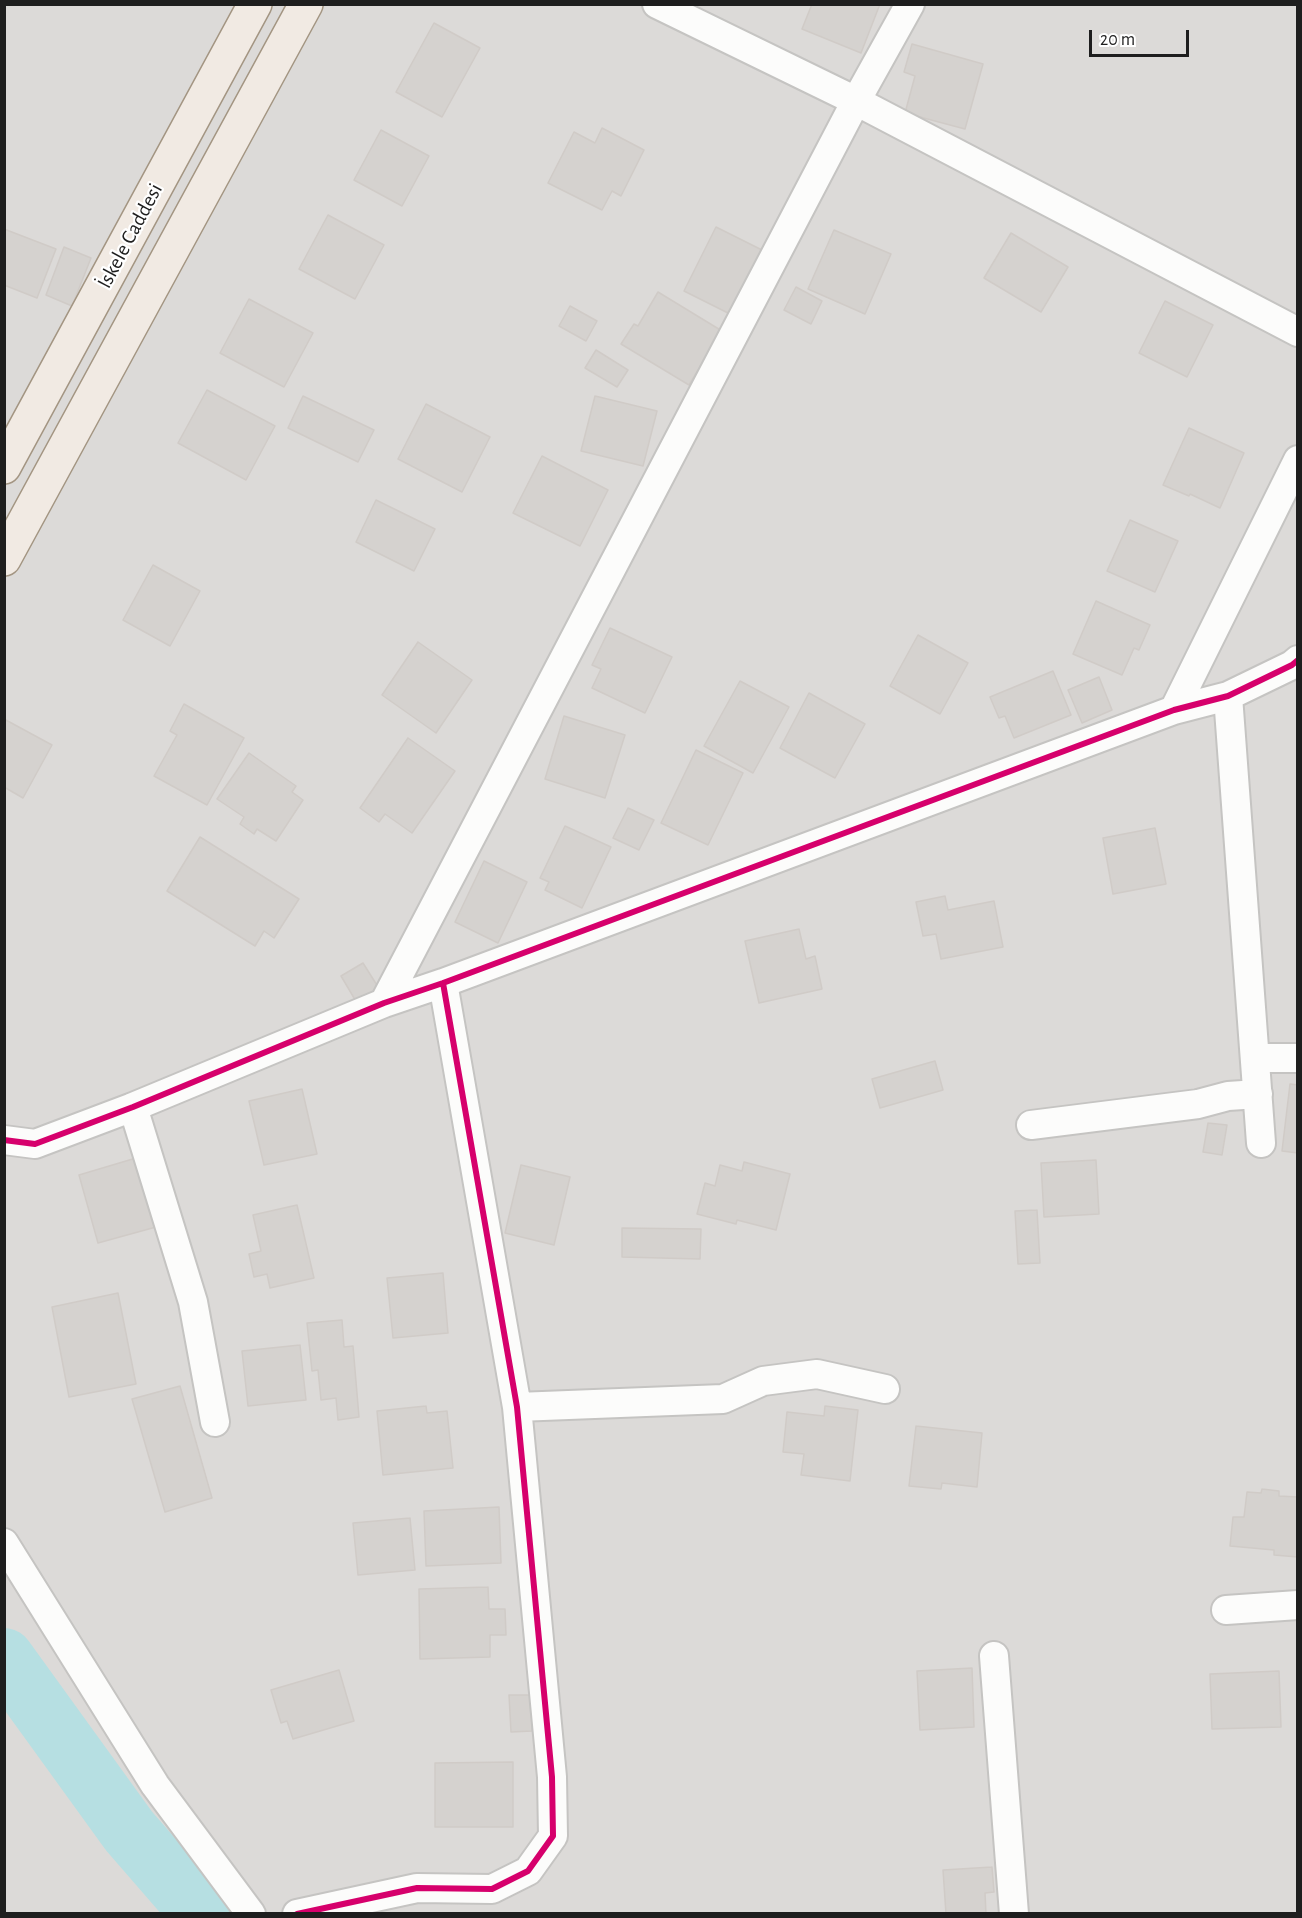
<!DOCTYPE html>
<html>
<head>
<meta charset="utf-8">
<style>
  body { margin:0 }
  #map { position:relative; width:1302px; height:1918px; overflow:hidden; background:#edeae6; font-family:"Alegreya Sans",sans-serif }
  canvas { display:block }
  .frame { position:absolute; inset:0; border:6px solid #1e1e1e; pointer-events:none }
  .scale { position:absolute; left:1089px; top:30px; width:100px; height:27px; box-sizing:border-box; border:3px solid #1e1e1e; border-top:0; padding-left:8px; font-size:18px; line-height:21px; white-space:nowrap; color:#1e1e1e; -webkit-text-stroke:4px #fff; paint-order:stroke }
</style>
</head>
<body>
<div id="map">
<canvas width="1302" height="1918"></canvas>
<div class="frame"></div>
<div class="scale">20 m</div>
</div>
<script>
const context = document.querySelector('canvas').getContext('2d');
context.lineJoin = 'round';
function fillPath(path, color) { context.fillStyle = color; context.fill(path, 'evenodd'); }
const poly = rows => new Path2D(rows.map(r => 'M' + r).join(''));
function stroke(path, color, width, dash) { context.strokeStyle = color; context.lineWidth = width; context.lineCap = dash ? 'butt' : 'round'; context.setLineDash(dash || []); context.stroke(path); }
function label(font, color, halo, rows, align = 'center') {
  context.font = font + ' "Alegreya Sans",sans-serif'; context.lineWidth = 4.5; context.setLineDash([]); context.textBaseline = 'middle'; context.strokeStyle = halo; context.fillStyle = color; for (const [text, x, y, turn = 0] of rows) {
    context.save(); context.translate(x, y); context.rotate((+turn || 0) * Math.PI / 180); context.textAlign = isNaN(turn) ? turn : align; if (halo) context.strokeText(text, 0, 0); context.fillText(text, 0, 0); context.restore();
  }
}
fillPath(poly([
  [5,5,1297,5,1297,1913,5,1913]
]), '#dcdad8');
stroke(poly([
  [4,1658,129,1831,201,1914]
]), '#b6dfe2', 60);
const building = poly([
  [812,4,880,4,861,53,802,29,812,4],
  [434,23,480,48,442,117,396,92,434,23],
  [912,44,983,64,965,129,905,113,915,76,904,72,912,44],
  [602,128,644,150,621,196,612,191,602,210,548,183,574,132,595,143,602,128],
  [381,130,429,156,402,206,354,180,381,130],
  [328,215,384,245,355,299,299,269,328,215],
  [716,227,764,251,732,315,684,291,716,227],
  [4,229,56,249,37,298,4,285,4,229],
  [834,230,891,254,865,314,808,289,834,230],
  [1011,233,1068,267,1041,312,984,278,1011,233],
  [64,247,91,258,72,306,46,295,64,247],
  [796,287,822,301,811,324,784,310,796,287],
  [658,292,722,331,689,385,621,344,634,324,638,326,658,292],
  [249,299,313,333,284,387,220,353,249,299],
  [1165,301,1213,325,1187,377,1139,353,1165,301],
  [570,306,597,321,586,341,559,326,570,306],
  [596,350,628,370,617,387,585,368,596,350],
  [207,390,275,426,246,480,178,443,207,390],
  [303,396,374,430,358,462,288,428,303,396],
  [595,396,657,411,643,466,581,451,595,396],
  [426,404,490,437,462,492,398,459,426,404],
  [1189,428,1244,453,1220,508,1190,494,1189,496,1163,485,1189,428],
  [542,456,608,490,580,546,513,513,542,456],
  [376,500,435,529,414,571,356,542,376,500],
  [1130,520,1178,541,1155,592,1107,571,1130,520],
  [153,565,200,591,170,646,123,620,153,565],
  [1096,601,1150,625,1139,650,1134,648,1122,675,1073,654,1096,601],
  [610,628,672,657,645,713,592,688,601,669,592,665,610,628],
  [918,635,968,663,940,714,890,686,918,635],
  [418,642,472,680,436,733,382,695,418,642],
  [1053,671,1071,715,1014,738,1005,716,999,718,990,697,1053,671],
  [1099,677,1112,710,1082,723,1068,690,1099,677],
  [740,681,789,707,753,773,704,746,740,681],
  [809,693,865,724,835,778,780,748,809,693],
  [184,704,244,738,207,805,154,776,177,735,170,731,184,704],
  [564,716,625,735,605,798,545,779,564,716],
  [4,719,52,745,23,798,4,787,4,719],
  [408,738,455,771,412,833,385,814,379,822,360,808,408,738],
  [696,750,743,773,708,845,661,823,696,750],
  [249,753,296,786,292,792,303,800,276,841,257,829,254,834,240,824,244,817,217,799,249,753],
  [628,808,654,820,639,850,613,838,628,808],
  [565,826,611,847,582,908,545,890,549,882,540,878,565,826],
  [1155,828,1166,884,1113,894,1103,838,1155,828],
  [200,837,299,899,274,938,264,931,255,946,167,891,200,837],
  [484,861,527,882,498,943,455,922,484,861],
  [945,896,948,910,994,901,1003,947,941,959,936,934,923,936,916,902,945,896],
  [799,929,806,959,815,956,822,989,759,1003,745,941,799,929],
  [363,963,380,990,357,1003,341,976,363,963],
  [935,1061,943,1090,880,1108,872,1079,935,1061],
  [1290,1084,1298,1085,1298,1153,1282,1151,1290,1084],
  [302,1089,317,1154,264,1165,249,1101,302,1089],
  [1208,1123,1227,1125,1222,1155,1203,1152,1208,1123],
  [136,1158,156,1227,98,1243,79,1175,136,1158],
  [1096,1160,1099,1214,1044,1217,1041,1163,1096,1160],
  [744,1162,790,1174,776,1230,737,1220,736,1224,697,1214,705,1183,715,1186,720,1165,742,1171,744,1162],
  [521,1165,570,1177,554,1245,505,1233,521,1165],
  [297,1205,314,1278,270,1288,267,1274,254,1277,249,1254,261,1251,253,1215,297,1205],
  [1037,1210,1040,1263,1018,1264,1015,1211,1037,1210],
  [622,1228,701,1229,700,1259,622,1257,622,1228],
  [443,1273,448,1333,393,1338,387,1278,443,1273],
  [118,1293,136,1384,69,1397,52,1307,118,1293],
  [342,1320,344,1347,353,1346,359,1417,338,1420,336,1398,321,1400,318,1370,312,1371,307,1323,342,1320],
  [300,1345,306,1400,248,1406,242,1351,300,1345],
  [180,1386,212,1498,165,1512,132,1399,180,1386],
  [426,1406,427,1413,447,1411,453,1468,383,1475,377,1411,426,1406],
  [825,1406,858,1410,850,1481,801,1475,804,1454,783,1452,787,1412,824,1416,825,1406],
  [916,1426,982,1433,977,1487,942,1483,941,1489,909,1486,916,1426],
  [1262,1489,1279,1491,1279,1496,1298,1497,1298,1557,1274,1555,1274,1550,1230,1546,1233,1517,1244,1517,1247,1492,1261,1493,1262,1489],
  [499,1507,501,1563,426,1566,424,1511,499,1507],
  [410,1518,415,1570,358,1575,353,1523,410,1518],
  [488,1587,489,1609,505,1609,506,1635,490,1635,490,1657,420,1659,419,1589,488,1587],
  [972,1668,974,1727,920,1730,917,1671,972,1668],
  [339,1670,354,1721,293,1739,287,1721,281,1723,271,1690,339,1670],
  [1279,1671,1281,1727,1212,1729,1210,1674,1279,1671],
  [509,1695,531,1695,532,1731,511,1732,509,1695],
  [513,1762,513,1827,435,1827,435,1763,513,1762],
  [992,1867,994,1892,985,1893,986,1914,946,1914,943,1870,992,1867]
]);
fillPath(building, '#d5d2cf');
stroke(building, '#d0cbc7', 1.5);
const street = poly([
  [657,4,856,101,1298,332],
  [1228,696,1261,1143],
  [1174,710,1298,460],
  [384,1003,856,101,910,4],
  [1256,1058,1298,1058],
  [133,1107,193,1302,215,1422],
  [1031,1125,1198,1104,1228,1096,1258,1094],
  [4,1140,35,1144,133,1107,384,1003,443,983,1174,710,1228,696,1292,665,1298,660],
  [517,1407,723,1399,763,1381,817,1374,885,1389],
  [4,1543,155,1785,251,1914],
  [1226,1610,1298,1605],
  [994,1656,1014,1914],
  [297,1914,417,1888,492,1889,528,1871,553,1836,552,1777,517,1407,443,983]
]);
const primary = poly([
  [4,467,255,4],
  [4,559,306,4]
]);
stroke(street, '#c5c4c2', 32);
stroke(primary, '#a39582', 36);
stroke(street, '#fcfcfb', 28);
stroke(primary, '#f1eae3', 33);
stroke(poly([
  [4,1140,35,1144,133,1107,384,1003,443,983,1174,710,1228,696,1292,665,1298,660],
  [297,1914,417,1888,492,1889,528,1871,553,1836,552,1777,517,1407,443,983]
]), '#d6006c', 6);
label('21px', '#1e1e1e', '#fff', [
  ["İskele Caddesi",130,236,-62]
]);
</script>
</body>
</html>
